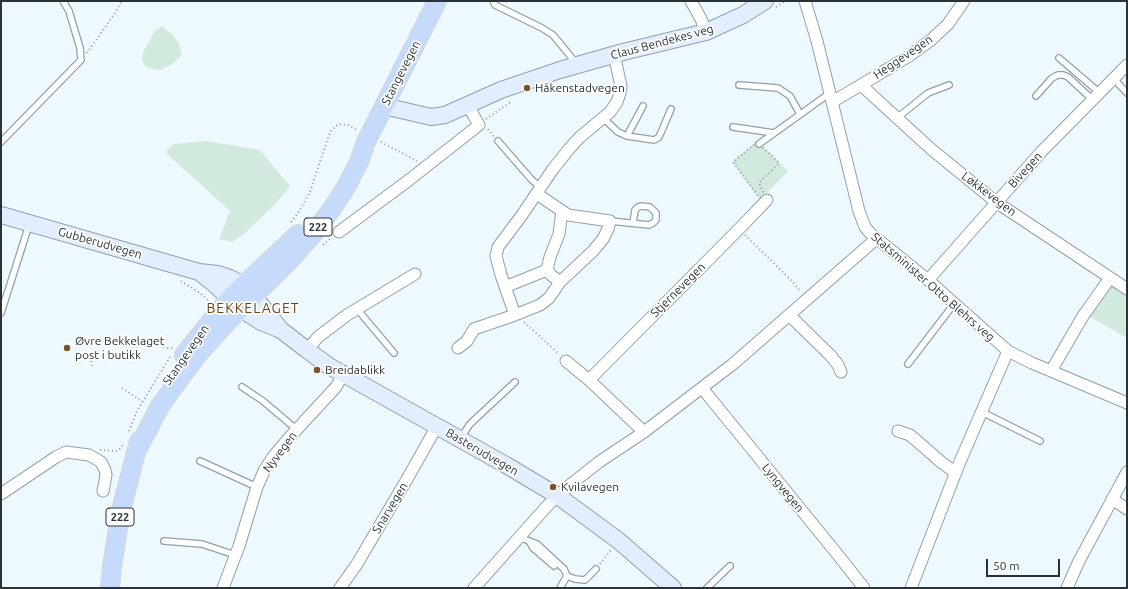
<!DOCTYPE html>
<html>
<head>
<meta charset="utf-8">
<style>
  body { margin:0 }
  #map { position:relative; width:1128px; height:589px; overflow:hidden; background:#edf9fe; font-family:Ubuntu,sans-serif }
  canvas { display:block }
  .frame { position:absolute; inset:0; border:2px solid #2a3235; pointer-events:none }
  .scale { position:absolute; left:986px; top:559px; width:74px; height:18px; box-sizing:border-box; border:2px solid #2a3235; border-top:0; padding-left:5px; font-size:12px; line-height:14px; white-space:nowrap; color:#2a3235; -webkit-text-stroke:3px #fff; paint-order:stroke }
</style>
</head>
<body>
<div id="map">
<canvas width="1128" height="589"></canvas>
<div class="frame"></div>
<div class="scale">50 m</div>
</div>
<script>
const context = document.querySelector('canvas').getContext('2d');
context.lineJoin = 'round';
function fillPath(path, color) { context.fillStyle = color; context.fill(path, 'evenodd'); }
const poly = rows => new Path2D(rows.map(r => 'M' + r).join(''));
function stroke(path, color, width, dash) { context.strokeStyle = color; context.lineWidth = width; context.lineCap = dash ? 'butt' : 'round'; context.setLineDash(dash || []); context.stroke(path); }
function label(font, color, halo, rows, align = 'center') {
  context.font = font + ' Ubuntu,sans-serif'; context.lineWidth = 3.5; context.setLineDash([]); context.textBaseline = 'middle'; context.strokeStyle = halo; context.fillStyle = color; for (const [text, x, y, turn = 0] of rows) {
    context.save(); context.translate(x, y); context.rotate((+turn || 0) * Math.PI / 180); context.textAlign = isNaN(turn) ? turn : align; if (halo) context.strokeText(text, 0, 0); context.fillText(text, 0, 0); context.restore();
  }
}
fillPath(poly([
  [162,26,171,33,179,44,182,55,171,65,160,70,146,67,142,60,143,52,155,31],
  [206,141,260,150,290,186,276,203,245,233,232,242,219,239,230,211,165,152,174,144],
  [757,141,788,171,760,200,732,162],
  [1104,279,1127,287,1127,338,1089,316]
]), '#d2e9dd');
const lane = poly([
  [493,1,495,5,542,28,553,35,576,63],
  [1059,58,1100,93],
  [1114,79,1127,93],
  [739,85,778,88,790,96,800,114],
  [1036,96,1052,78,1058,75,1063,75,1068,77,1093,100],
  [603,118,618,132,627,136,654,140,658,138,660,135,671,109],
  [897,118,928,93,949,85],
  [733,127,774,133],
  [627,136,643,106],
  [498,141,531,179,541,188],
  [1,142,81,60,80,48,69,11,63,1],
  [759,144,830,93],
  [610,221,649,225,653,223,656,220,656,213,650,207,641,206,638,207,635,210,633,223],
  [357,309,394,353],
  [1,313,29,225],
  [908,364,954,304],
  [242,387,263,401,296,429],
  [982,412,1040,441],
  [460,439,470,424,515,382],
  [200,461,257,487],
  [519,537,537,544,564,569,567,576,560,588],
  [164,541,202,544,235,555],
  [529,541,533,548,554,566],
  [567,576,575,579,585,580,596,569],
  [707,588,730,566]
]);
const street = poly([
  [691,1,701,19,706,32],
  [805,1,817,41,859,211,865,227,870,233,928,280,1008,351,1032,363,1127,403],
  [861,85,931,149,996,202,1127,289],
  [832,102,861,85,909,56,931,40,948,24,964,1],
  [537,194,568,215,610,221,608,229,603,239,593,251,560,282,549,298,540,305,515,315,501,275,496,256,498,247,522,215,553,169,569,149,580,137,610,112,617,102,620,93,621,86,614,54],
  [339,232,409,180,479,125,467,104],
  [928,280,1042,151,1127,65],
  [560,282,551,275,547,270,550,257,559,234,562,211],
  [505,287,547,270],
  [789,315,831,356,838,365,841,372],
  [458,348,467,341,474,329,515,315],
  [307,350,318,337,347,315,415,274],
  [566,361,589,380,644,432],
  [1051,371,1083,316,1110,278],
  [589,380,739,229,767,200],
  [702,388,838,555,864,588],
  [898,431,910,435,941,462,956,473],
  [1,494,56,457,66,452,89,455,101,462,105,470,106,475,103,491],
  [1112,499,1127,509],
  [223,588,239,546,257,487,265,469,273,457,288,439,336,387,343,374],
  [340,588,357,564,410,474,437,426],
  [474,588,548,505,570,485,599,462,644,432,733,364,876,239],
  [911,588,959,464,1008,351],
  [1067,588,1079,561,1127,472]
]);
const secondary = poly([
  [384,106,431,117,445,115,501,90,560,70,623,52,706,32,743,15,765,1],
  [1,215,199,272,218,274,230,278,237,282,262,306,280,329],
  [199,272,213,283,241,309,261,322,281,330,307,350,329,366,506,465,558,496,619,541,673,588]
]);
const primary = poly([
  [184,355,219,311,230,298,298,234],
  [136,452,160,406,175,385,199,353,229,320,289,261,313,234,331,210,346,187,359,162,365,144,437,1],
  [110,588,112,566,121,510,139,441]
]);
stroke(lane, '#8fa1aa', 8);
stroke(street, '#8fa1aa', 13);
stroke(secondary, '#8fa1aa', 18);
stroke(primary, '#d4d6d7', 20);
stroke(poly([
  [776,7,785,1],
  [87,53,113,16,122,1],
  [486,119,512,101],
  [488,129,494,137],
  [381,142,417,161],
  [757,142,779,163,759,183,767,200,759,197,733,162,757,142],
  [291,222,298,213,310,192,330,132,338,124,348,125,358,130],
  [745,235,792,281,801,292],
  [323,245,332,237],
  [181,281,200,293,210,302],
  [524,322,559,354],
  [156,344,167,348,173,348],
  [90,353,92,367],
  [122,388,143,402],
  [129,431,137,411,170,357],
  [100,450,117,451,121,448,123,444],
  [600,564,611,550]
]), '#919b9f', 2, [1, 3]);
stroke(lane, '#fff', 5.5);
stroke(street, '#fff', 11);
stroke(secondary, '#e2edfe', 16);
stroke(primary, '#c6dafc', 18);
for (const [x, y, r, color] of [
  [527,88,4,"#78542e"],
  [67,348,4,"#78542e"],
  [317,370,4,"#78542e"],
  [553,487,4,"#78542e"]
]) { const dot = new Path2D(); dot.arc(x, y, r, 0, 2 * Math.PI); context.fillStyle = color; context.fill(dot); stroke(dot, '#fff', 1.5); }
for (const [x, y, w] of [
  [318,227,28],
  [120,517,28]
]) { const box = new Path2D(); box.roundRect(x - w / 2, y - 9, w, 18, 3); context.fillStyle = '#fff'; context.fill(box); stroke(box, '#2a3235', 1); }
label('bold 11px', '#2a3235', null, [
  ["222",318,227],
  ["222",120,517]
]);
label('12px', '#2a3235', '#fff', [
  ["Claus Bendekes veg",662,42,-15],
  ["Heggevegen",903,57,-34],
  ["Stangevegen",401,73,-63],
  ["Bivegen",1025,170,-48],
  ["Løkkevegen",989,194,37],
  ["Gubberudvegen",100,243,16],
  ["Statsminister Otto Blehrs veg",933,287,41],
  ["Stjernevegen",678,290,-45],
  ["Stangevegen",186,355,-55],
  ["Nyvegen",280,452,-53],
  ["Basterudvegen",482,452,30],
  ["Lyngvegen",783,488,51],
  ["Snarvegen",390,508,-59]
]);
label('12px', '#2a3235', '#fff', [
  ["Håkenstadvegen",535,88],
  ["Øvre Bekkelaget",75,341],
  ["post i butikk",75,355],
  ["Breidablikk",325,370],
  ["Kvilavegen",561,487]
], 'left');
context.letterSpacing = '1px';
label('14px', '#6b4417', '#fff', [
  ["BEKKELAGET",253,308]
]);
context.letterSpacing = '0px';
</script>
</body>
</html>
